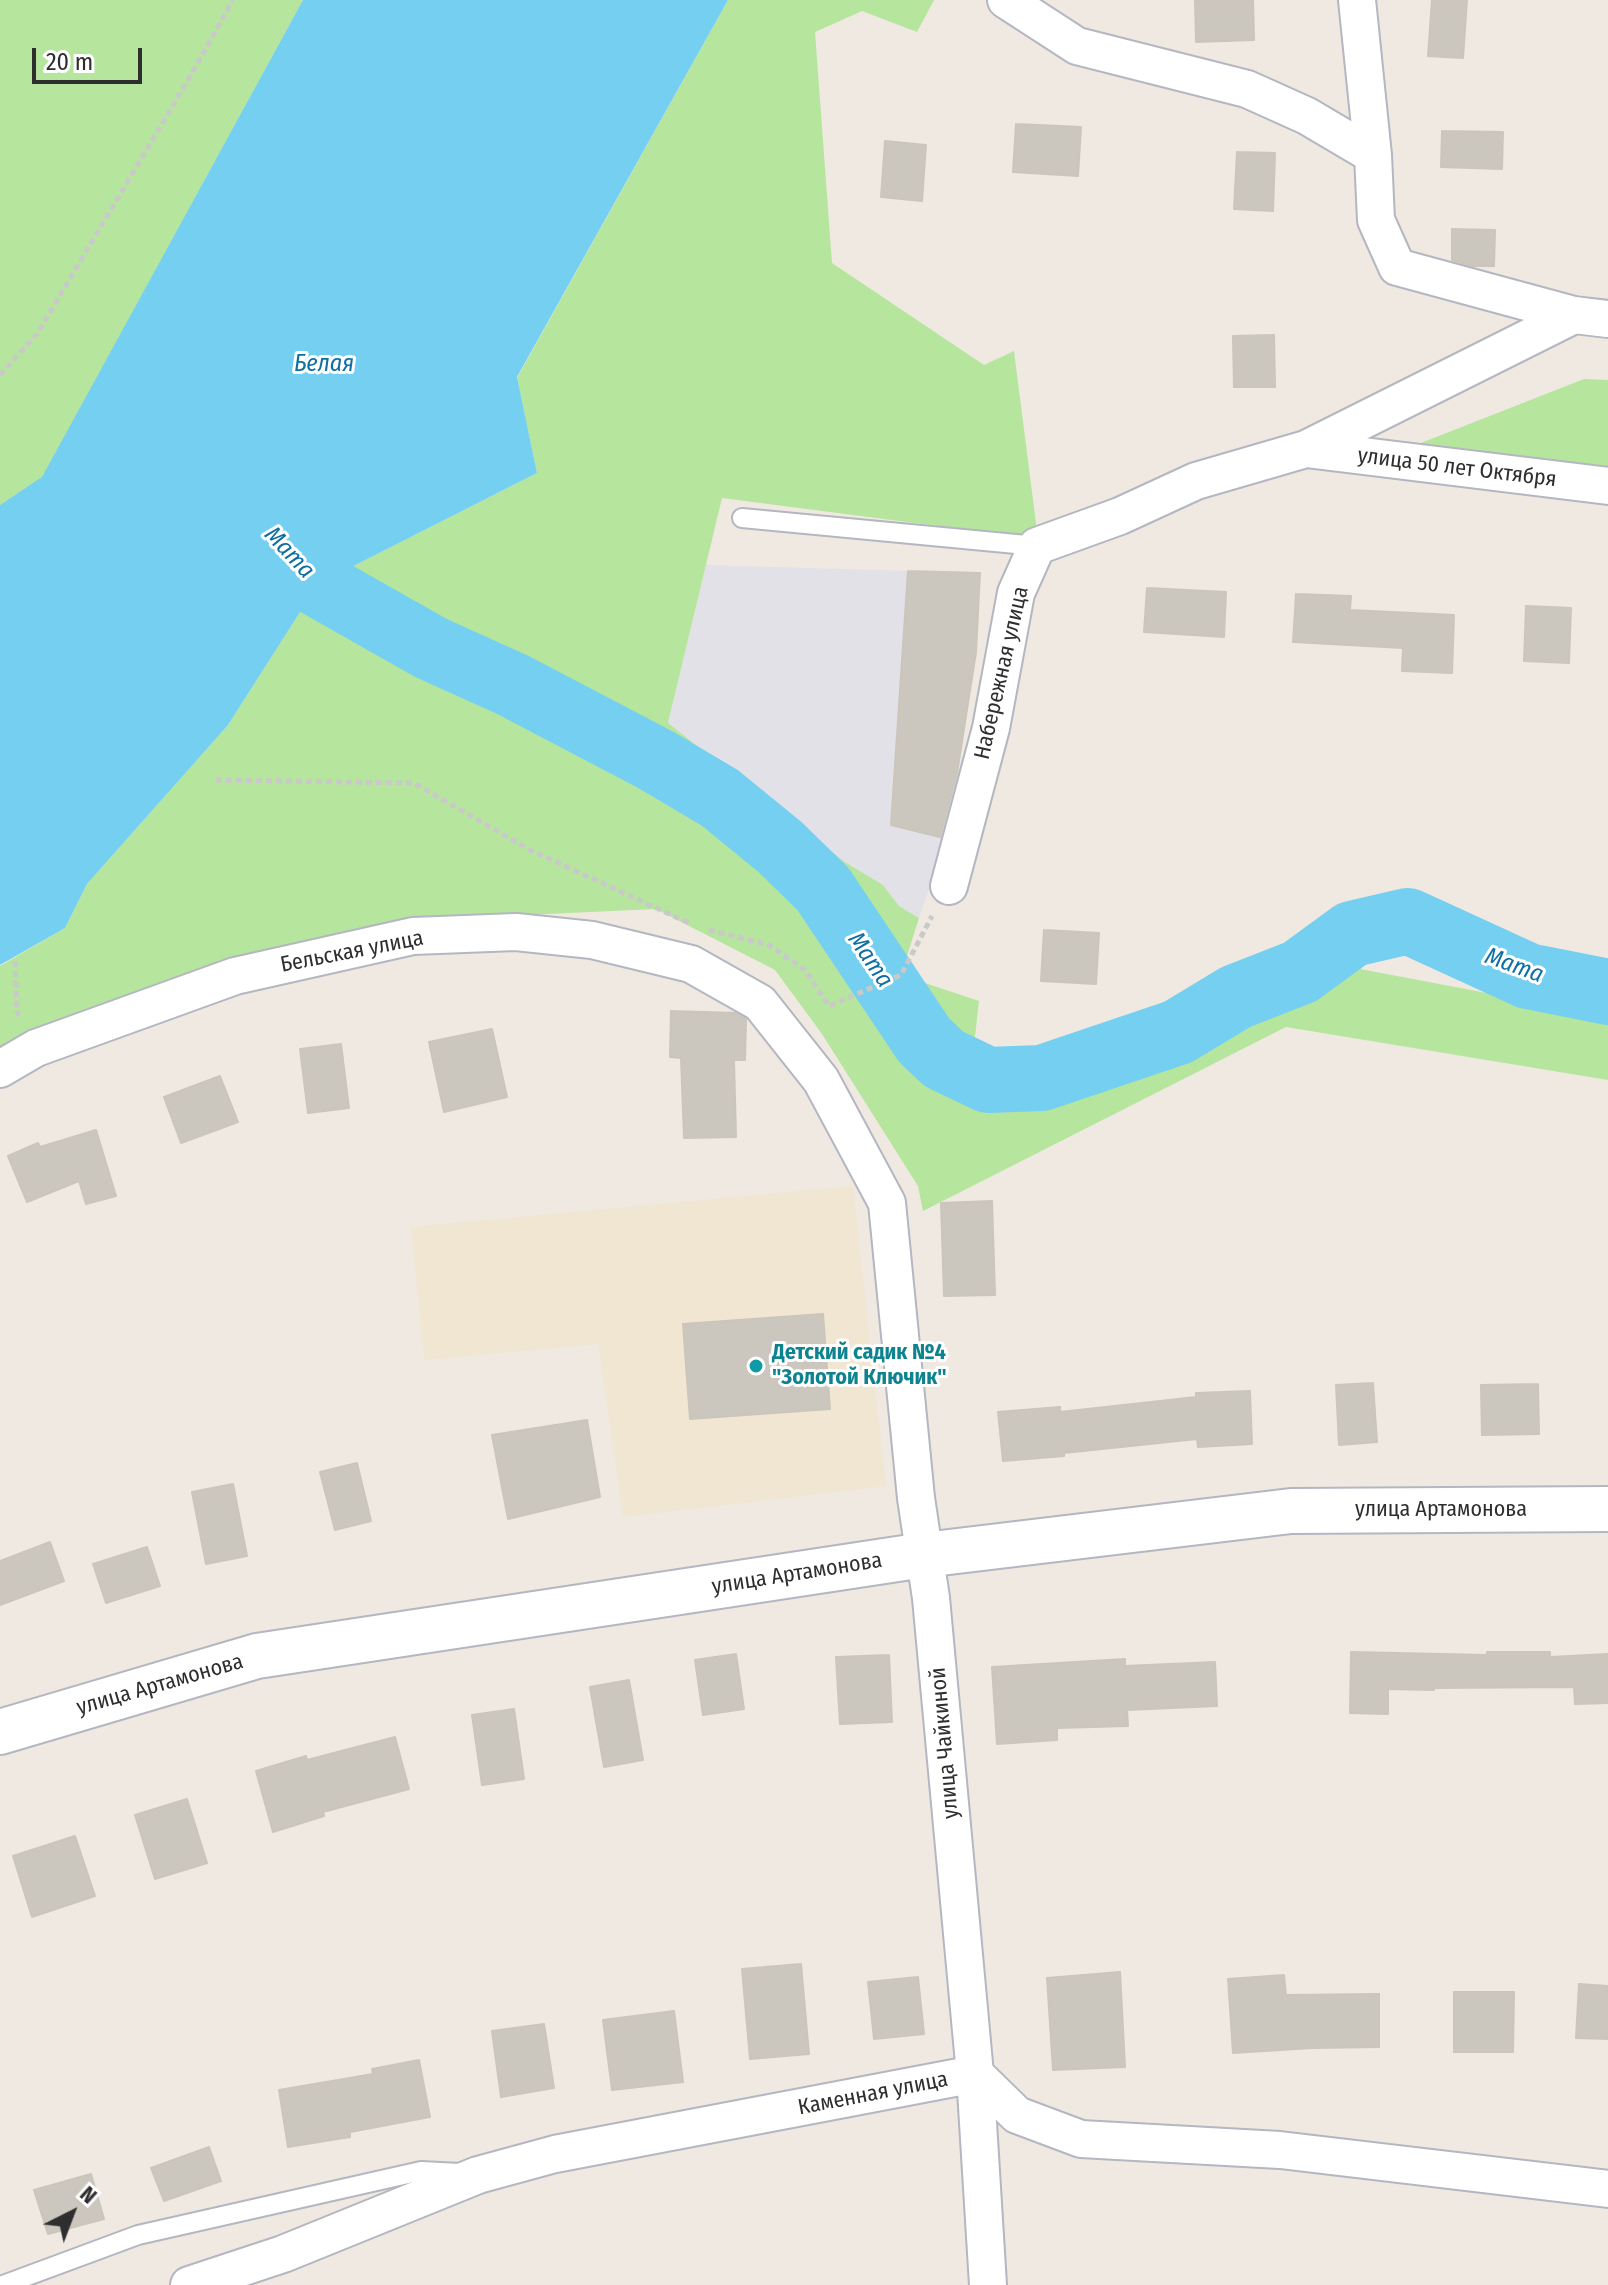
<!DOCTYPE html>
<html>
<head>
<meta charset="utf-8">
<style>
  body { margin:0 }
  #map { position:relative; width:1608px; height:2285px; overflow:hidden; background:#efe9e1; font-family:"Fira Sans Condensed",sans-serif }
  canvas { display:block }
  .north { position:absolute; left:32px; top:2173px; width:80px; height:80px; -webkit-text-stroke:6px #fff; paint-order:stroke; rotate:42deg; font-size:22px; font-weight:700; line-height:32px; text-align:center; color:#2e2e2e }
  .north::after { content:''; display:block; margin:auto; width:28px; height:36px; background:#2e2e2e; clip-path:polygon(50% 0,100% 100%,50% 72%,0 100%) }
  .scale { position:absolute; left:32px; top:48px; width:110px; height:36px; box-sizing:border-box; border:4px solid #2e2e2e; border-top:0; padding-left:10px; font-size:24px; line-height:28px; white-space:nowrap; color:#2e2e2e; -webkit-text-stroke:6px #fff; paint-order:stroke }
</style>
</head>
<body>
<div id="map">
<canvas width="1608" height="2285"></canvas>
<div class="north">N</div>
<div class="scale">20 m</div>
</div>
<script>
const context = document.querySelector('canvas').getContext('2d');
context.lineJoin = 'round';
function fillPath(path, color) { context.fillStyle = color; context.fill(path, 'evenodd'); }
const poly = rows => new Path2D(rows.map(r => 'M' + r).join(''));
function stroke(path, color, width, dash) { context.strokeStyle = color; context.lineWidth = width; context.lineCap = dash ? 'butt' : 'round'; context.setLineDash(dash || []); context.stroke(path); }
function label(font, color, halo, rows, align = 'center') {
  context.font = font + ' "Fira Sans Condensed",sans-serif'; context.lineWidth = 6; context.setLineDash([]); context.textBaseline = 'middle'; context.strokeStyle = halo; context.fillStyle = color; for (const [text, x, y, turn = 0] of rows) {
    context.save(); context.translate(x, y); context.rotate((+turn || 0) * Math.PI / 180); context.textAlign = isNaN(turn) ? turn : align; if (halo) context.strokeText(text, 0, 0); context.fillText(text, 0, 0); context.restore();
  }
}
fillPath(poly([
  [706,565,980,573,976,652,950,829,919,918,899,906,883,885,845,862,668,723]
]), '#e3e1e8');
fillPath(poly([
  [853,1186,886,1486,623,1517,598,1344,424,1360,411,1227]
]), '#f0e6d1');
fillPath(poly([
  [0,0,303,0,42,478,0,505],
  [728,0,934,0,917,32,862,11,815,32,832,263,984,365,1014,351,1038,539,722,498,668,723,845,862,883,885,899,906,919,918,901,975,979,1001,972,1062,1030,1069,1297,957,1608,1016,1608,1080,1286,1027,923,1211,918,1186,822,1034,775,970,656,909,416,920,0,1048,0,966,65,928,87,884,228,725,318,584,537,473,517,378],
  [1584,379,1608,380,1608,489,1370,463]
]), '#b6e59e');
fillPath(poly([
  [303,0,728,0,517,377,537,473,318,584,228,725,87,884,65,928,0,965,0,505,42,477]
]), '#75cff0');
stroke(poly([
  [258,519,318,584,431,648,513,685,656,760,720,798,780,847,823,889,924,1040,944,1059,988,1080,1042,1078,1178,1032,1236,997,1300,972,1352,934,1408,921,1528,976,1608,992]
]), '#75cff0', 66);
const building = poly([
  [1195,0,1253,0,1254,40,1196,42,1195,0],
  [1432,0,1467,0,1463,58,1428,56,1432,0],
  [1016,124,1081,127,1078,176,1013,172,1016,124],
  [1442,131,1503,132,1502,169,1441,167,1442,131],
  [885,141,926,145,922,201,881,197,885,141],
  [1237,152,1275,153,1273,211,1234,209,1237,152],
  [1452,229,1495,230,1494,266,1473,266,1452,260,1452,229],
  [1274,335,1275,387,1234,387,1233,336,1274,335],
  [908,571,980,573,976,652,957,773,940,837,891,825,908,571],
  [1147,588,1226,592,1224,637,1144,632,1147,588],
  [1296,594,1351,596,1350,610,1454,615,1452,673,1402,671,1403,648,1293,642,1296,594],
  [1526,606,1571,608,1569,663,1524,661,1526,606],
  [1044,930,1099,933,1096,984,1041,981,1044,930],
  [671,1011,736,1013,746,1019,745,1060,734,1060,736,1137,684,1138,681,1058,670,1057,671,1011],
  [492,1029,507,1097,444,1112,429,1042,492,1029],
  [341,1044,349,1108,308,1113,300,1049,341,1044],
  [220,1076,238,1122,181,1143,164,1097,220,1076],
  [96,1130,116,1196,86,1204,79,1181,27,1202,8,1156,38,1143,40,1147,96,1130],
  [992,1201,995,1295,944,1296,941,1203,992,1201],
  [823,1314,830,1409,690,1419,683,1324,823,1314],
  [1373,1383,1377,1442,1339,1445,1336,1385,1373,1383],
  [1538,1384,1539,1434,1482,1435,1481,1385,1538,1384],
  [1250,1391,1252,1444,1198,1447,1197,1439,1064,1453,1064,1456,1003,1461,998,1412,1060,1407,1060,1412,1196,1397,1196,1393,1250,1391],
  [587,1420,600,1497,508,1519,492,1435,587,1420],
  [357,1463,371,1521,335,1530,320,1472,357,1463],
  [233,1484,247,1556,206,1564,192,1492,233,1484],
  [50,1542,64,1581,0,1605,0,1561,50,1542],
  [147,1547,160,1586,106,1603,93,1564,147,1547],
  [1351,1652,1487,1655,1487,1652,1550,1652,1550,1657,1608,1654,1608,1703,1575,1704,1574,1687,1434,1688,1434,1690,1388,1689,1388,1714,1350,1713,1351,1652],
  [736,1654,744,1709,703,1715,695,1660,736,1654],
  [889,1655,892,1722,840,1724,836,1657,889,1655],
  [1125,1659,1125,1666,1215,1662,1217,1706,1127,1710,1128,1726,1057,1728,1057,1740,997,1744,992,1667,1125,1659],
  [629,1680,643,1760,604,1767,590,1687,629,1680],
  [514,1709,524,1779,482,1785,472,1715,514,1709],
  [395,1737,409,1789,323,1812,324,1816,273,1832,256,1771,306,1756,307,1760,395,1737],
  [187,1799,207,1863,155,1879,135,1815,187,1799],
  [75,1836,95,1896,32,1917,13,1856,75,1836],
  [801,1964,809,2054,750,2059,742,1969,801,1964],
  [1120,1972,1125,2067,1053,2070,1047,1978,1120,1972],
  [1284,1975,1286,1995,1379,1994,1379,2047,1312,2048,1233,2053,1228,1979,1284,1975],
  [918,1977,924,2034,874,2039,868,1982,918,1977],
  [1579,1984,1608,1986,1608,2039,1576,2038,1579,1984],
  [1454,1992,1514,1992,1513,2052,1454,2052,1454,1992],
  [674,2011,683,2082,612,2090,603,2020,674,2011],
  [544,2024,554,2088,501,2097,492,2031,544,2024],
  [419,2060,430,2117,350,2132,350,2137,288,2147,279,2090,373,2074,372,2069,419,2060],
  [209,2147,221,2181,164,2201,151,2168,209,2147],
  [91,2174,104,2219,48,2234,34,2190,91,2174]
]);
fillPath(building, '#cbc7bf');
stroke(building, '#cbc5ba', 2);
const lane = poly([
  [742,518,1037,546],
  [3,2285,138,2235,421,2171,460,2173]
]);
const street = poly([
  [1006,0,1077,46,1247,89,1307,116,1373,155],
  [1357,0,1373,155,1376,220,1397,267,1574,315,1608,319],
  [1306,449,1608,486],
  [949,886,991,728,1016,593,1037,546,1120,516,1196,481,1306,449,1574,315],
  [0,1069,36,1048,235,976,413,936,516,932,592,940,691,964,760,1003,821,1080,887,1203,916,1498,931,1598,975,2074,988,2285],
  [189,2285,283,2254,478,2175,555,2154,975,2074,1017,2115,1081,2139,1280,2150,1608,2189]
]);
const secondary = poly([
  [0,1732,257,1656,924,1555,1291,1511,1608,1509]
]);
stroke(lane, '#b4b7c1', 22);
stroke(street, '#b4b7c1', 40);
stroke(secondary, '#b4b7c1', 48);
stroke(poly([
  [0,375,37,334,188,80,233,0],
  [216,780,414,783,528,849,689,923],
  [709,930,769,945,805,970,829,1006,901,975,932,916],
  [15,961,17,1012,19,1016]
]), '#c9c9c9', 5, [6, 4]);
stroke(lane, '#fff', 18);
stroke(street, '#fff', 36);
stroke(secondary, '#fff', 44);
for (const [x, y, r, color] of [
  [756,1366,8,"#0f9aa8"]
]) { const dot = new Path2D(); dot.arc(x, y, r, 0, 2 * Math.PI); context.fillStyle = color; context.fill(dot); stroke(dot, '#fff', 3); }
label('22px', '#2e2e2e', '#fff', [
  ["улица 50 лет Октября",1457,468,7],
  ["Набережная улица",1002,673,-77],
  ["Бельская улица",352,952,-11],
  ["улица Артамонова",1441,1510],
  ["улица Артамонова",797,1574,-9],
  ["улица Артамонова",160,1685,-16],
  ["улица Чайкиной",945,1743,-95],
  ["Каменная улица",873,2094,-11]
]);
label('bold 22px', '#0d838f', '#fff', [
  ["Детский садик №4",772,1353],
  ["\"Золотой Ключик\"",772,1378]
], 'left');
label('italic 24px', '#0d6fa3', '#fff', [
  ["Белая",324,364],
  ["Мата",289,553,47],
  ["Мата",870,960,56],
  ["Мата",1514,966,20]
]);
</script>
</body>
</html>
